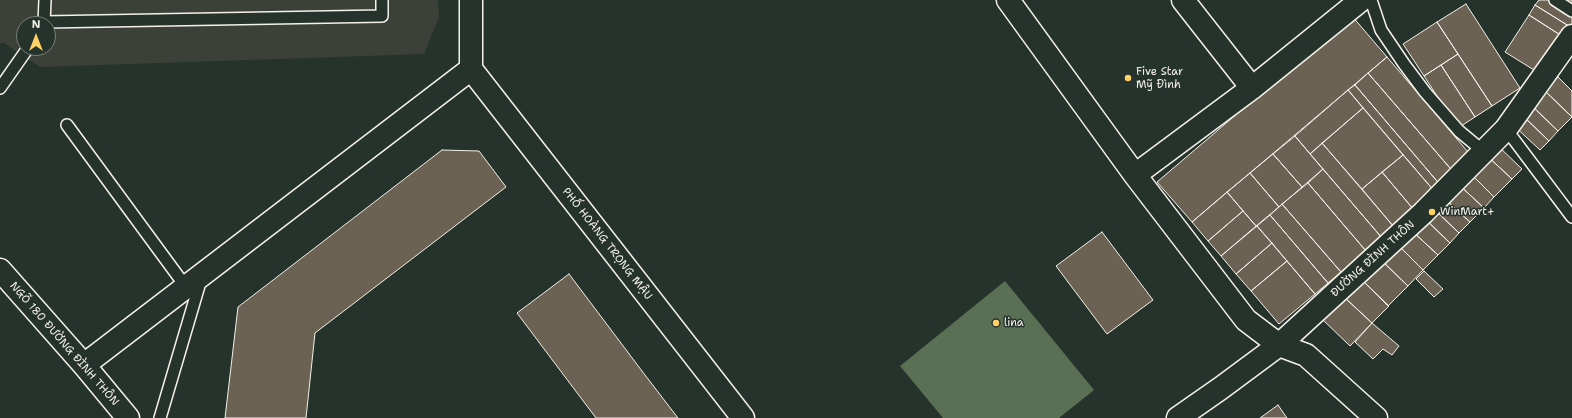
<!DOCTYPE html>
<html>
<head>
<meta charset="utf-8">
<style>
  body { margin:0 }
  #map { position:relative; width:1572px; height:418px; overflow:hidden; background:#26332d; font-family:"Shantell Sans",sans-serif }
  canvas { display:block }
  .north { position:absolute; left:16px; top:16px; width:40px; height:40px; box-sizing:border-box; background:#26332d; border:1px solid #787f78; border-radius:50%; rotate:0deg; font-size:11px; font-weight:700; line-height:16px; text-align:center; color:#f4f1e8 }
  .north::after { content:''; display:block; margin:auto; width:14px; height:18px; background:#ffd166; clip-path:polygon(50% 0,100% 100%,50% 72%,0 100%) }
</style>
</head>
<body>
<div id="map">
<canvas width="1572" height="418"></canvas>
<div class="north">N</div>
</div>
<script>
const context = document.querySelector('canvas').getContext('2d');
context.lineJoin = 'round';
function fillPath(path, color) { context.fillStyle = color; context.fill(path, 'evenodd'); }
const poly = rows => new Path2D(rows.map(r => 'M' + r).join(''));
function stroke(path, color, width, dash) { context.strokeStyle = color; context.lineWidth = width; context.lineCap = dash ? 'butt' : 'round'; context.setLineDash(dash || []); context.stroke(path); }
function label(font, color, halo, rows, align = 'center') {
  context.font = font + ' "Shantell Sans",sans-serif'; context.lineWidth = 3; context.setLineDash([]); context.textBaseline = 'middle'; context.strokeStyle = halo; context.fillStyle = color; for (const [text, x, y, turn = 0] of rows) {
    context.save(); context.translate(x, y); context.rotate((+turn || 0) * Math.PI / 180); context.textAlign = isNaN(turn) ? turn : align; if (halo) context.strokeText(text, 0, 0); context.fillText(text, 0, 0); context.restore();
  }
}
fillPath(poly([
  [0,0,438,0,439,17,424,54,40,67,4,43,0,43],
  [24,24,48,24,48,48,24,48]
]), '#3b4139');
fillPath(poly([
  [1005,281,1094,390,1059,418,943,418,900,366]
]), '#597054');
const building = poly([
  [1539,0,1553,0,1572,12,1572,28,1535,5,1539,0],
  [1556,0,1572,0,1572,10,1556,0],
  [1466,4,1520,88,1492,106,1437,22,1466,4],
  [1535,5,1572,28,1565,38,1529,15,1535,5],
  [1529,15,1565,38,1542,75,1505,52,1529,15],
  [1352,16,1387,57,1192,222,1157,182,1352,16],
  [1437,22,1458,54,1424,76,1403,44,1437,22],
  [1458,54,1492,106,1475,117,1441,65,1458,54],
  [1387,57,1474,159,1456,175,1368,73,1387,57],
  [1441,65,1475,117,1458,128,1424,76,1441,65],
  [1368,73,1456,175,1442,187,1355,85,1368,73],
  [1558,77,1572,91,1572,117,1545,91,1558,77],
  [1355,85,1442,187,1435,192,1348,90,1355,85],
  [1348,90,1363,108,1310,154,1295,136,1348,90],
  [1545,91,1572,117,1558,131,1531,105,1545,91],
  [1531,105,1558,131,1549,141,1521,114,1531,105],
  [1363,108,1403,155,1362,189,1322,143,1363,108],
  [1521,114,1549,141,1540,150,1512,124,1521,114],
  [1295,136,1323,169,1302,187,1273,154,1295,136],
  [1494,142,1522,169,1512,179,1484,153,1494,142],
  [1322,143,1394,227,1382,238,1310,154,1322,143],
  [442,150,479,151,506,187,315,333,306,418,225,418,238,307,442,150],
  [1484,153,1512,179,1494,197,1467,170,1484,153],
  [1273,154,1302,187,1279,207,1250,173,1273,154],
  [1403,155,1435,192,1414,210,1382,172,1403,155],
  [1323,169,1382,238,1366,251,1308,183,1323,169],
  [1467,170,1494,197,1484,208,1456,182,1467,170],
  [1382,172,1414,210,1394,227,1362,189,1382,172],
  [1250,173,1279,207,1256,226,1227,192,1250,173],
  [1456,182,1484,208,1470,222,1442,196,1456,182],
  [1308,183,1366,251,1341,272,1282,204,1308,183],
  [1227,192,1243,211,1208,241,1192,222,1227,192],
  [1442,196,1470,222,1459,233,1432,207,1442,196],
  [1282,204,1341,272,1328,283,1270,215,1282,204],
  [1432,207,1459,233,1450,243,1422,216,1432,207],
  [1243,211,1256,226,1221,256,1208,241,1243,211],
  [1270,215,1328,283,1315,294,1257,226,1270,215],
  [1422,216,1450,243,1438,255,1410,229,1422,216],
  [1257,226,1272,243,1236,274,1221,256,1257,226],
  [1410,229,1438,255,1423,270,1396,243,1410,229],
  [1102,232,1153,300,1107,334,1056,266,1102,232],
  [1272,243,1287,261,1251,291,1236,274,1272,243],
  [1396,243,1423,270,1408,286,1380,259,1396,243],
  [1380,259,1408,286,1388,306,1361,279,1380,259],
  [1287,261,1315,294,1279,324,1251,291,1287,261],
  [1424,271,1443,289,1434,297,1416,279,1424,271],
  [569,274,645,375,678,418,596,418,517,313,569,274],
  [1361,279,1389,306,1372,323,1344,297,1361,279],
  [1344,297,1372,323,1350,346,1322,319,1344,297],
  [1372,323,1399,346,1392,355,1383,349,1373,359,1355,342,1372,323],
  [1278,405,1287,418,1260,418,1278,405]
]);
fillPath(building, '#6b6254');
stroke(building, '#f4f1e8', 1);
const lane = poly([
  [1371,0,1381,30,1404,64,1425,92,1459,131,1483,151],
  [1555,0,1572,11],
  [45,22,382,16,382,0],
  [44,24,45,0],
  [0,88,28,48],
  [67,125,186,287],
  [1506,129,1572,217],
  [160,418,201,279]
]);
const street = poly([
  [471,0,471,69],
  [1008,0,1135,175,1246,320,1279,345,1306,355,1376,418],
  [1183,0,1252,88],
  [471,69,743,418],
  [1135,175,1252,88,1361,0],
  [0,270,84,365,128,418],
  [84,365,471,69],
  [1178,418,1221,388,1279,345,1423,213,1506,129,1572,36]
]);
stroke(lane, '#f4f1e8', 14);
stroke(street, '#f4f1e8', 25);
stroke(lane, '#26332d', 11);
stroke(street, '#26332d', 22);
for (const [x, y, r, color] of [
  [1128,78,4,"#ffd166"],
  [1432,212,4,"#ffd166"],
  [996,323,4,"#ffd166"]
]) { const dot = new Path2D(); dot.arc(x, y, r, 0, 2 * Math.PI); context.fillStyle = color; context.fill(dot); stroke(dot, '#26332d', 1.5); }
label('11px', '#f4f1e8', '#26332d', [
  ["Five Star",1136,72],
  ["Mỹ Đình",1136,85],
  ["WinMart+",1440,212],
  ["lina",1004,323]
], 'left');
label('11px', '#f4f1e8', '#26332d', [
  ["PHỐ HOÀNG TRỌNG MẬU",607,244,52],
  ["ĐƯỜNG ĐÌNH THÔN",1373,259,-42],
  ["NGÕ 180 ĐƯỜNG ĐÌNH THÔN",64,344,49]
]);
</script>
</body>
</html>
